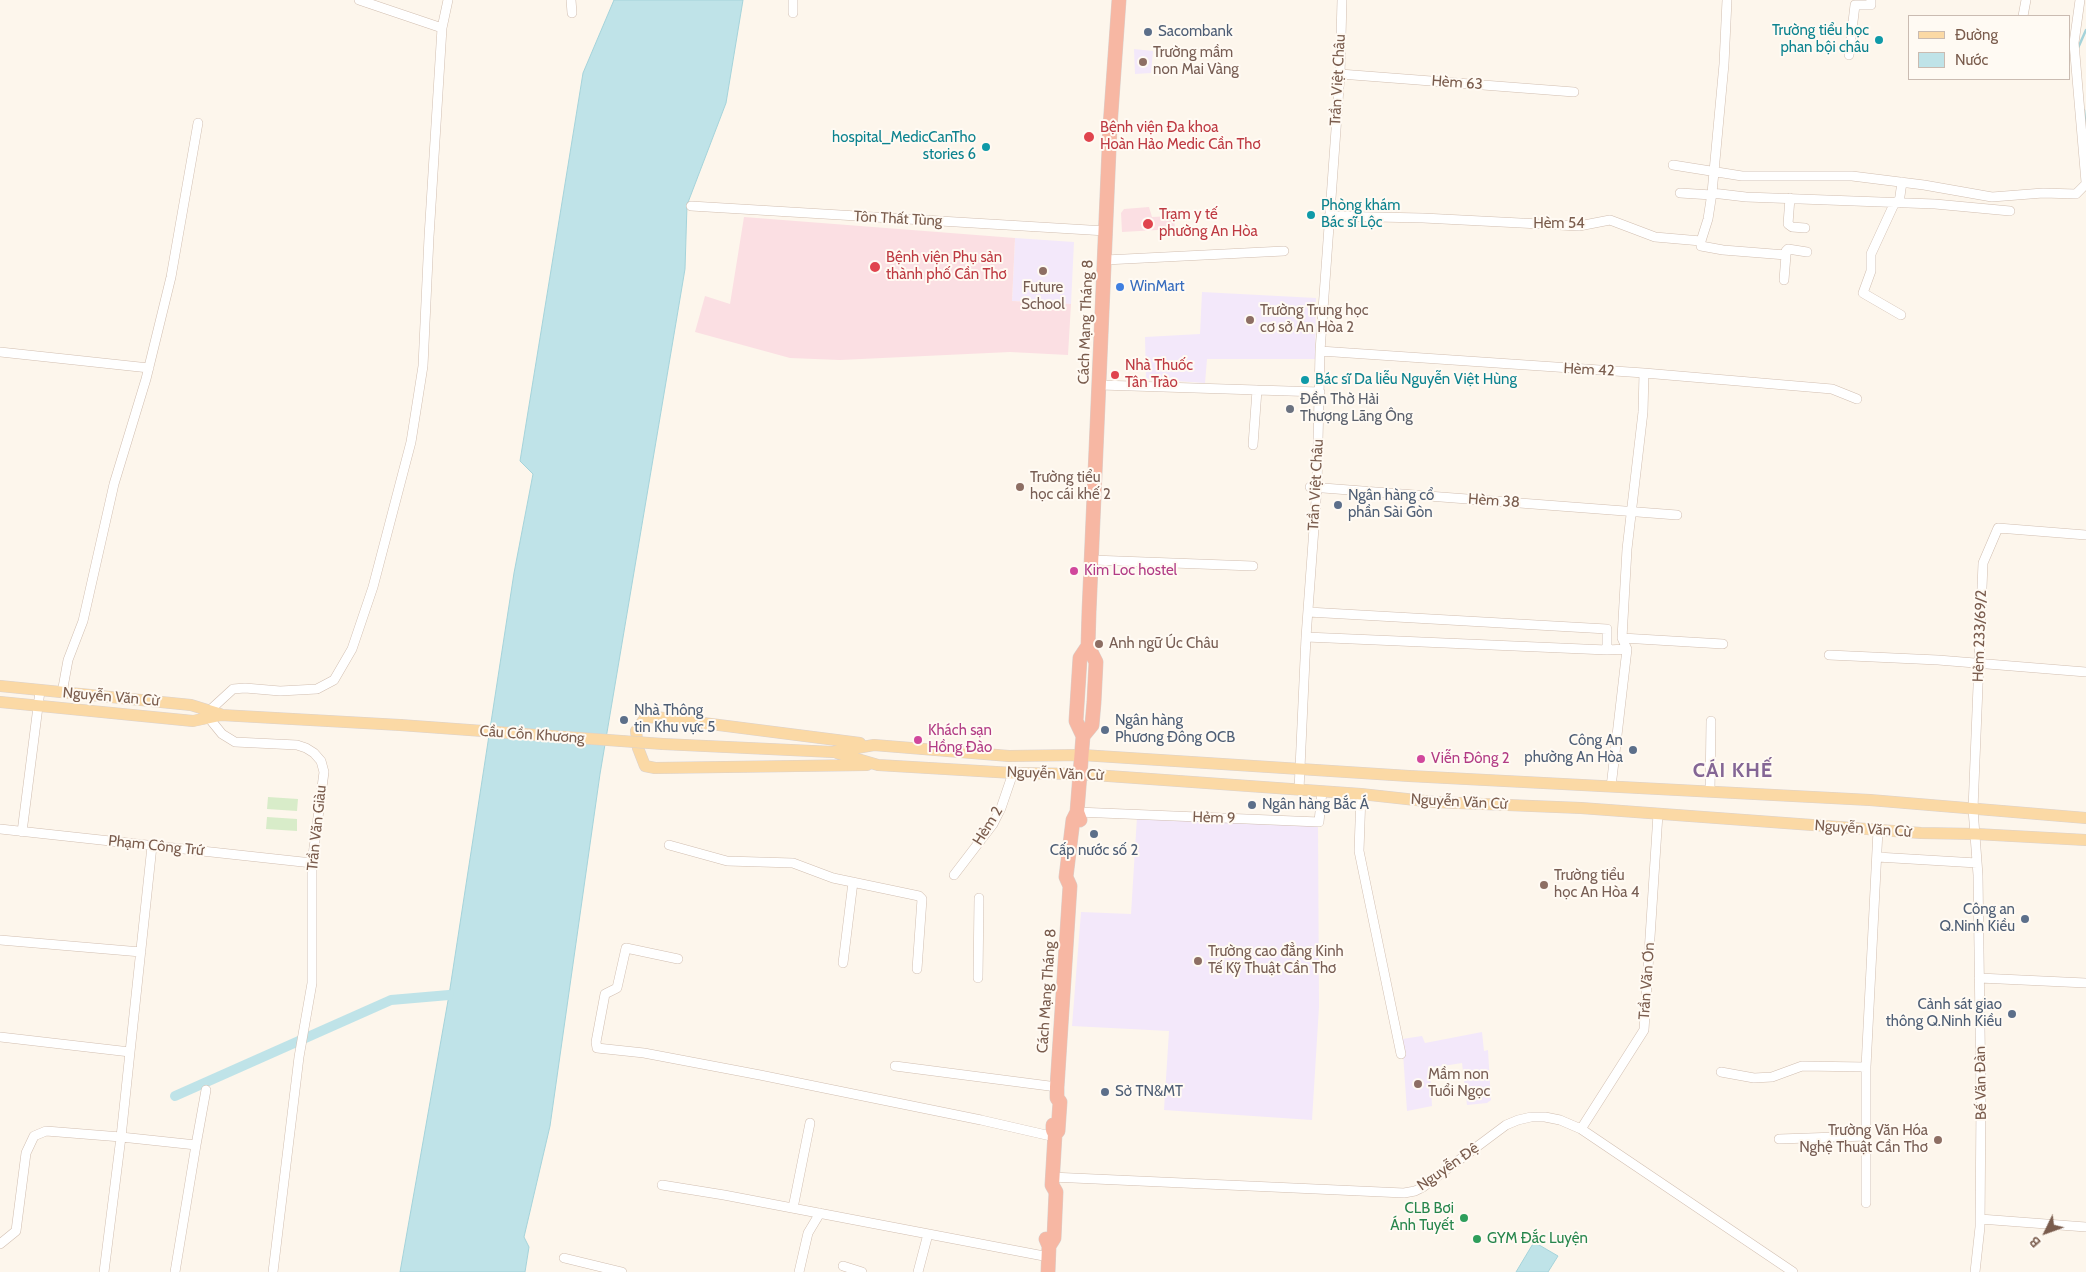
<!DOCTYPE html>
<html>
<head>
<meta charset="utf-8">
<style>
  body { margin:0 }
  #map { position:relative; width:2086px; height:1272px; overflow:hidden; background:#fdf6ec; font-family:Cabin,sans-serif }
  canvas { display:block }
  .legend { position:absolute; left:1908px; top:15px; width:162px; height:65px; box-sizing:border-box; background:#fffaf3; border:1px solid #cabbb1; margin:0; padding:6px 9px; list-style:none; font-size:15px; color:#7a5c4d }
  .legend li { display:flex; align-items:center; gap:10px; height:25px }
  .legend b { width:25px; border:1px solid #cabbb1 }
  .north { position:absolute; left:2021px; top:1207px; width:50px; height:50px; -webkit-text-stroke:4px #fffaf3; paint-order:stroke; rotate:228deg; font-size:14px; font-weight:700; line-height:20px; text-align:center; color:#7a5c4d }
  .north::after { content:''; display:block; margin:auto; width:18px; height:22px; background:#7a5c4d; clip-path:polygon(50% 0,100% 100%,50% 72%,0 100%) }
</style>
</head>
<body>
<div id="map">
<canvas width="2086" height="1272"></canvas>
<ul class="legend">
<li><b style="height:6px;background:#fbd9a5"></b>Đường</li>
<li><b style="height:14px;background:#bfe3e8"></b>Nước</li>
</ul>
<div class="north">B</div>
</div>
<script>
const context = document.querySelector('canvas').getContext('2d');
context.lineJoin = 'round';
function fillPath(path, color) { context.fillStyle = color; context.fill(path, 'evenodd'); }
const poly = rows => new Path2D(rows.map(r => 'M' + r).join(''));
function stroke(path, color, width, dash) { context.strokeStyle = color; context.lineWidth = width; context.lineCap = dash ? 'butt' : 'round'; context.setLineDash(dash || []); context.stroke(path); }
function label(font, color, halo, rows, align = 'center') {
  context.font = font + ' Cabin,sans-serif'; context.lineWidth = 4; context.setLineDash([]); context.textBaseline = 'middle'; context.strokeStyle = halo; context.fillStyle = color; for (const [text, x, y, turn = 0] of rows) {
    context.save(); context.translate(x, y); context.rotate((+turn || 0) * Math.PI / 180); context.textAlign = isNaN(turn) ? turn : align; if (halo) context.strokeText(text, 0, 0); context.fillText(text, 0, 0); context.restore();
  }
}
fillPath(poly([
  [1134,49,1153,51,1151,73,1135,74],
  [1015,238,1074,242,1071,304,1012,301],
  [1202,292,1316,298,1315,359,1207,359,1205,383,1146,379,1145,337,1200,334],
  [1137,817,1318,824,1319,1007,1312,1120,1164,1110,1169,1031,1072,1026,1081,912,1131,914],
  [1482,1032,1484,1051,1488,1050,1491,1100,1487,1103,1467,1105,1462,1063,1430,1068,1432,1106,1407,1111,1402,1039,1422,1036,1425,1043]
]), '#f3e8fa');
fillPath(poly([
  [1149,207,1152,217,1174,216,1175,229,1122,232,1121,213,1124,209],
  [744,217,1015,238,1012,301,1071,304,1068,355,1010,352,840,360,790,358,695,332,705,296,730,304]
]), '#fbdfe3');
fillPath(poly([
  [268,797,298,799,297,811,267,809],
  [267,817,297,819,297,831,266,829]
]), '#d8ecc9');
const water = poly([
  [614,0,743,0,726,103,687,205,685,269,600,774,550,1126,524,1237,529,1247,525,1272,400,1272,449,995,514,573,533,474,520,461,583,73,614,0],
  [1534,1242,1558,1256,1548,1272,1516,1272,1534,1242]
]);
fillPath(water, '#bfe3e8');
stroke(water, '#a5d3da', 1);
stroke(poly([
  [2078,48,2086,30],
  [2084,110,2086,130]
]), '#a5d3da', 2.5);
stroke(poly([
  [175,1096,391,1000,449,995]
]), '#bfe3e8', 10);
const minor = poly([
  [571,0,572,13],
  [793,0,793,13],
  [2080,0,2074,43,2086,182],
  [2023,16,2026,0],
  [442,28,448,0],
  [1849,55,1855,5,1871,5,1871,0],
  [1340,74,1574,92],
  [1673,165,1742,176,1852,176,1924,185,1992,197,2043,193,2076,194,2086,184],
  [1680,193,1712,195],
  [1712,193,1746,197,1935,204,2010,211],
  [1790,198,1788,224,1792,227,1805,228],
  [1895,202,1871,254,1871,271,1863,293,1901,315],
  [1899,203,1902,182],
  [691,206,1106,231],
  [1329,216,1423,218,1579,226,1610,220,1655,237,1701,241],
  [1701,241,1708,219,1712,193,1724,64,1727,0],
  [1701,241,1701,246,1723,250,1786,255,1784,280],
  [1786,255,1786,251,1788,249,1807,252],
  [1105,260,1284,251],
  [1320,351,1644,373,1832,389,1857,399],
  [0,352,149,368],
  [1100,385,1320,392],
  [1253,445,1257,390],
  [1310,487,1677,515],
  [1092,560,1253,566],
  [1308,612,1607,629,1607,650],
  [1306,637,1607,650,1627,649,1611,787],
  [1622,638,1723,644],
  [1627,649,1622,638,1627,549,1643,412,1644,373],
  [1829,655,1938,660,2086,672],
  [62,693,68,660,83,621,114,484,146,379,171,277,198,123],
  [209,711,233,689,245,688,280,691,317,689,334,680,352,649,373,587,411,442,423,366,429,237,442,28,359,0],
  [209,718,222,734,235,742,297,745,306,748,314,753,321,761,324,772,312,863,312,983,299,1057,273,1272],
  [1299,790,1306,637,1317,487,1320,351,1340,74,1342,0],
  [1710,792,1711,721],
  [1361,794,1359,851,1401,1054],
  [1077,812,1319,822,1322,791],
  [0,829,312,863],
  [22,832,40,691],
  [669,845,727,861,793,863,833,878,919,896,922,899,917,969],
  [1877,857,1977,863],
  [954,875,993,824,1001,808,1013,773],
  [0,940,141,952],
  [678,959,626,948,617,988,605,994,596,1042,597,1048,644,1053,760,1075,981,1120,1055,1137],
  [843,963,853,882],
  [978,978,979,898],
  [1979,978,2086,983],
  [0,1037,130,1052,152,846],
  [895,1066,1057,1087],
  [1721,1072,1754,1078,1772,1077,1802,1066,1866,1067],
  [1581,1129,1644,1030,1658,814],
  [1779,1139,1866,1136],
  [196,1145,206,1090],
  [1051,1177,1404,1193,1415,1191,1423,1187,1506,1125,1518,1120,1531,1117,1545,1117,1560,1120,1581,1129,1793,1272],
  [662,1185,724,1195,1049,1257],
  [1866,1203,1866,1067,1878,830],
  [793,1208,810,1123],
  [1980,1219,2086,1227],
  [0,1244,16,1231,26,1153,34,1136,46,1131,121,1137,130,1052],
  [564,1258,622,1272],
  [843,1266,862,1272],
  [104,1272,121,1137,196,1145,175,1272],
  [799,1272,808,1233,820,1213],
  [918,1272,928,1234],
  [1975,1272,1980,1227,1981,1100,1978,875,1973,809,1983,563,1998,528,2086,535]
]);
const major = poly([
  [0,686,191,705,220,714],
  [0,702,193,721,221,715,400,725],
  [860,743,656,717,645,718,636,731,638,748,645,766,655,768,867,765],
  [663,744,833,752,874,745,1009,756,1082,755,1409,776,1870,800,2086,818],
  [837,753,878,765,1013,773,1080,774,1361,794,1434,802,1581,808,1921,833,1976,834,2086,840]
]);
const highway = poly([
  [1083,736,1092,725,1094,702,1096,662,1088,646,1089,612,1110,127,1119,0],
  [1080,820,1077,812,1083,736,1076,721,1080,658,1088,646],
  [1055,1134,1058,1131,1060,1102,1057,1098,1057,1087,1070,886,1066,877,1073,820,1077,812],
  [1046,1239,1049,1246,1048,1272],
  [1049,1246,1054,1238,1056,1192,1052,1185,1055,1134,1053,1130,1053,1125]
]);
stroke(minor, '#d1beb0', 10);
stroke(major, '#dad1cd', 12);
stroke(highway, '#dad1cd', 15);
stroke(minor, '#fff', 9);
stroke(major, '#fbd9a5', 11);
stroke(highway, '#f7b7a3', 14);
const majorBridge = poly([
  [400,725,663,744]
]);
stroke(majorBridge, '#dad1cd', 12, []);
stroke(majorBridge, '#fbd9a5', 11);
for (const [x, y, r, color] of [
  [1148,32,5,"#5c6f8a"],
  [1879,40,5,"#0f9aa8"],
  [1143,62,5,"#8d6e63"],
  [1089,137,6,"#e0444e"],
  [986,147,5,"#0f9aa8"],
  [1311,215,5,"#0f9aa8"],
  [1148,224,6,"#e0444e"],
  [875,267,6,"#e0444e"],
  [1043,271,5,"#8d6e63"],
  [1120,287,5,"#3f7fe0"],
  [1250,320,5,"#8d6e63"],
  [1115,375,5,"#e0444e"],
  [1305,380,5,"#0f9aa8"],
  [1290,409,5,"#6b7280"],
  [1020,487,5,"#8d6e63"],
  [1338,505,5,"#5c6f8a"],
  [1074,571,5,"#d1479c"],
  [1099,644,5,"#8d6e63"],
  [624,720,5,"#5c6f8a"],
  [1105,730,5,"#5c6f8a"],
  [918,740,5,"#d1479c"],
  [1633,750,5,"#5c6f8a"],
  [1421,759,5,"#d1479c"],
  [1252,805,5,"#5c6f8a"],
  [1094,834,5,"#5c6f8a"],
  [1544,885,5,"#8d6e63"],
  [2025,919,5,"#5c6f8a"],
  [1198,961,5,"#8d6e63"],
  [2012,1014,5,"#5c6f8a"],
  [1418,1084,5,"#8d6e63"],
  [1105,1092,5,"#5c6f8a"],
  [1938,1140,5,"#8d6e63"],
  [1464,1218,5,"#2e9e5b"],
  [1477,1239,5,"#2e9e5b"]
]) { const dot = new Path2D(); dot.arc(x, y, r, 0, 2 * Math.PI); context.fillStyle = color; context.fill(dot); stroke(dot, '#fffaf3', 2); }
label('15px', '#0d838f', '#fffaf3', [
  ["Trường tiểu học",1869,31],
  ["phan bội châu",1869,48],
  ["hospital_MedicCanTho",976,138],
  ["stories 6",976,155],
  ["Phòng khám",1321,206,"left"],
  ["Bác sĩ Lộc",1321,223,"left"],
  ["Bác sĩ Da liễu Nguyễn Việt Hùng",1315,380,"left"]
], 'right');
label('15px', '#4e5e75', '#fffaf3', [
  ["Sacombank",1158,32],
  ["Ngân hàng cổ",1348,496],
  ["phần Sài Gòn",1348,513],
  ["Nhà Thông",634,711],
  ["tin Khu vực 5",634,728],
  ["Ngân hàng",1115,721],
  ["Phương Đông OCB",1115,738],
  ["Công An",1623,741,"right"],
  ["phường An Hòa",1623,758,"right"],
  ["Ngân hàng Bắc Á",1262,805],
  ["Cấp nước số 2",1094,851,"center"],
  ["Công an",2015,910,"right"],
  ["Q.Ninh Kiều",2015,927,"right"],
  ["Cảnh sát giao",2002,1005,"right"],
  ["thông Q.Ninh Kiều",2002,1022,"right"],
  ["Sở TN&MT",1115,1092]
], 'left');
label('15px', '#785e54', '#fffaf3', [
  ["Trường mầm",1153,53],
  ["non Mai Vàng",1153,70],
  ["Future",1043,288,"center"],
  ["School",1043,305,"center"],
  ["Trường Trung học",1260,311],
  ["cơ sở An Hòa 2",1260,328],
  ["Trường tiểu",1030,478],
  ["học cái khế 2",1030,495],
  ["Anh ngữ Úc Châu",1109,644],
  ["Trường tiểu",1554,876],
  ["học An Hòa 4",1554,893],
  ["Trường cao đẳng Kinh",1208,952],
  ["Tế Kỹ Thuật Cần Thơ",1208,969],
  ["Mầm non",1428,1075],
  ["Tuổi Ngọc",1428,1092],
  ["Trường Văn Hóa",1928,1131,"right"],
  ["Nghệ Thuật Cần Thơ",1928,1148,"right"]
], 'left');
label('15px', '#7a5c4d', '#fffaf3', [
  ["Trần Việt Châu",1338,80,-87],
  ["Hèm 63",1457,83,4],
  ["Tôn Thất Tùng",898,219,3],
  ["Hèm 54",1559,224],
  ["Cách Mạng Tháng 8",1086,322,-88],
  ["Hèm 42",1589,370,3],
  ["Trần Việt Châu",1316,485,-87],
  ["Hèm 38",1494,501,4],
  ["Hẻm 233/69/2",1980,636,-88],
  ["Nguyễn Văn Cừ",111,697,5],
  ["Cầu Cồn Khương",532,735,4],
  ["Nguyễn Văn Cừ",1055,774,2],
  ["Nguyễn Văn Cừ",1459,802,3],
  ["Hẻm 9",1214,818,2],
  ["Hẻm 2",988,826,-58],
  ["Trần Văn Giàu",317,828,-84],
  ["Nguyễn Văn Cừ",1863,829,4],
  ["Phạm Công Trứ",156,846,6],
  ["Trần Văn Ơn",1647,981,-86],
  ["Cách Mạng Tháng 8",1047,991,-86],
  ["Bế Văn Đàn",1981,1083,-91],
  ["Nguyễn Đệ",1448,1167,-35]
]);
label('15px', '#be3a42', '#fffaf3', [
  ["Bệnh viện Đa khoa",1100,128],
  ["Hoàn Hảo Medic Cần Thơ",1100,145],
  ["Trạm y tế",1159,215],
  ["phường An Hòa",1159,232],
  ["Bệnh viện Phụ sản",886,258],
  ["thành phố Cần Thơ",886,275],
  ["Nhà Thuốc",1125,366],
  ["Tân Trào",1125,383]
], 'left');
label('15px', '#366cbe', '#fffaf3', [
  ["WinMart",1130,287]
], 'left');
label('15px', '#5b616d', '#fffaf3', [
  ["Đền Thờ Hải",1300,400],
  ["Thượng Lãng Ông",1300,417]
], 'left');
label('15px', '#b23c85', '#fffaf3', [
  ["Kim Loc hostel",1084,571],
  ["Khách sạn",928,731],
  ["Hồng Đào",928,748],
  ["Viễn Đông 2",1431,759]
], 'left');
label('15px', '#27864d', '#fffaf3', [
  ["CLB Bơi",1454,1209],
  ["Ánh Tuyết",1454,1226],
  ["GYM Đắc Luyện",1487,1239,"left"]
], 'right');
context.letterSpacing = '1px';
label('bold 20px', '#846695', '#fffaf3', [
  ["CÁI KHẾ",1733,771]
]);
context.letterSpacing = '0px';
</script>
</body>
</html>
